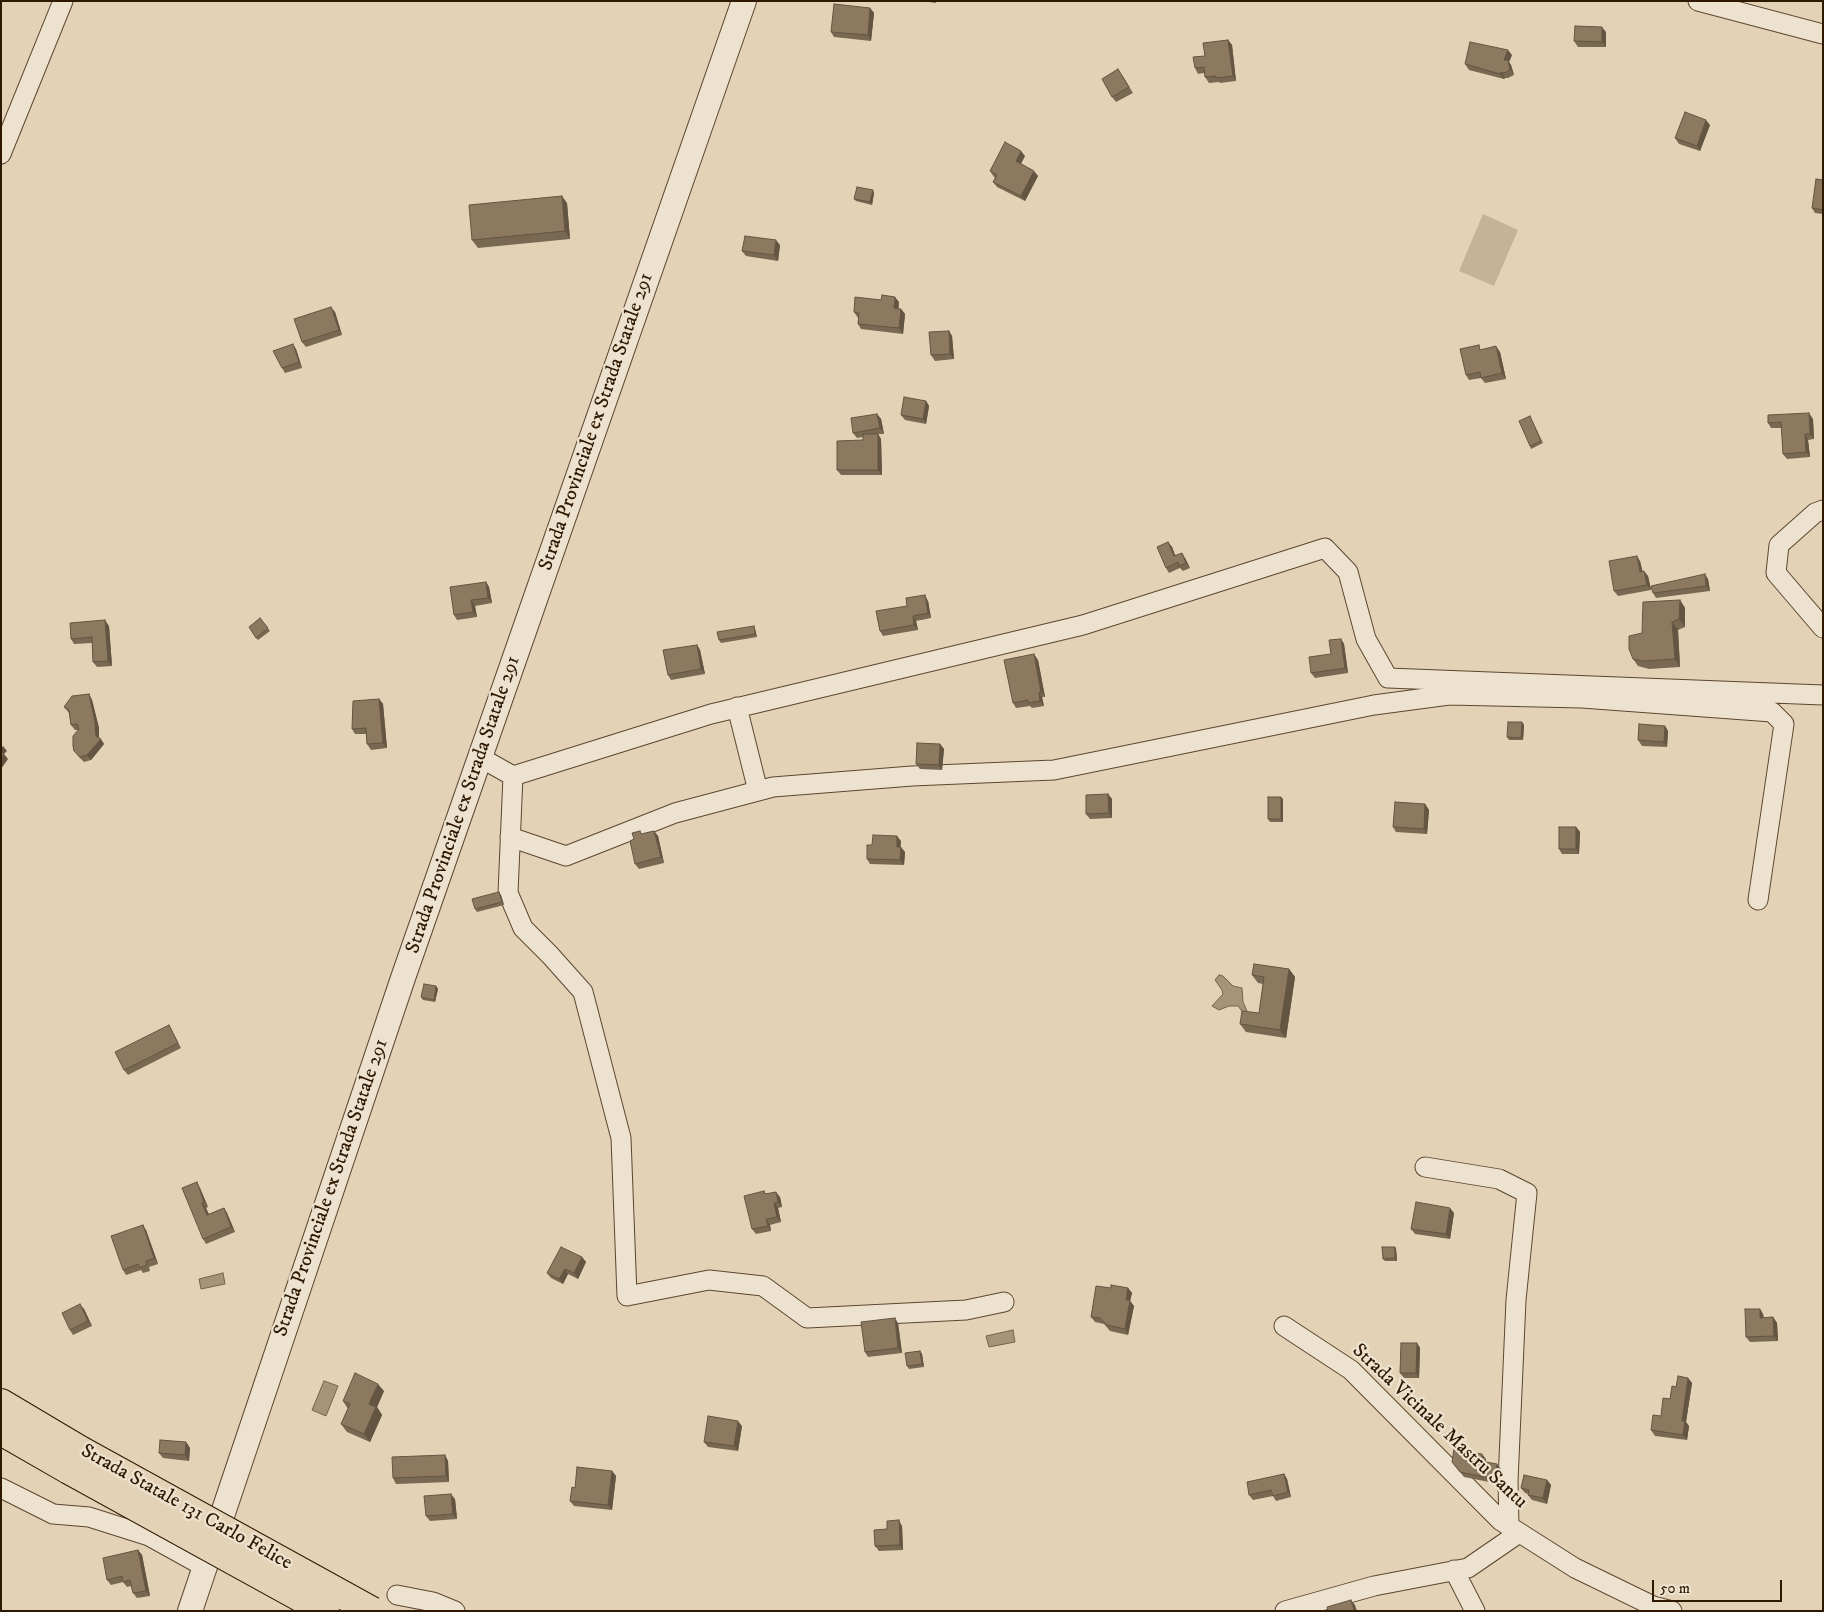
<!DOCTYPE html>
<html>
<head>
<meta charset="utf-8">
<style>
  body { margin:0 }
  #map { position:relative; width:1824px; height:1612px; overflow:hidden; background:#e4d2b7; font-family:"IM FELL DW Pica",serif }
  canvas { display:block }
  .frame { position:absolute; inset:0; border:2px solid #2e1900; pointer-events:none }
  .scale { position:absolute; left:1652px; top:1580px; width:130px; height:22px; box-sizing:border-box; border:2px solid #2e1900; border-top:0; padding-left:6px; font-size:15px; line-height:18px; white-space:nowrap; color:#2e1900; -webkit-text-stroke:4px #ede2d0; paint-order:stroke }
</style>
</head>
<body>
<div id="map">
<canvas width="1824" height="1612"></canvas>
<div class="frame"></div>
<div class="scale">50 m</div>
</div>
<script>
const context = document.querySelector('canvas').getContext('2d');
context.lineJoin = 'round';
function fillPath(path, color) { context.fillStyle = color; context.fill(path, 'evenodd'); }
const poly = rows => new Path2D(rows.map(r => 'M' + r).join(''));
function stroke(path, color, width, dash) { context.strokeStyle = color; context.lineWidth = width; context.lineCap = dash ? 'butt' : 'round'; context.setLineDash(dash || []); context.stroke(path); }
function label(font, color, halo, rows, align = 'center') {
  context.font = font + ' "IM FELL DW Pica",serif'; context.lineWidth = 4.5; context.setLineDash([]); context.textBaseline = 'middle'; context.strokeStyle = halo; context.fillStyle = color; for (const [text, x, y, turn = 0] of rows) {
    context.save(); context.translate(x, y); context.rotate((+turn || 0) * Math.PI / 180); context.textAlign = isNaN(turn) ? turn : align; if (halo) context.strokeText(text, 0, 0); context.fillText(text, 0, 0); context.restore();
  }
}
fillPath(poly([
  [1483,214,1518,230,1494,286,1459,271]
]), '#c5b398');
const water = poly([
  [1219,975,1223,976,1233,986,1242,988,1243,1002,1247,1011,1246,1013,1244,1014,1238,1006,1229,1006,1219,1010,1212,1006,1223,994,1222,990,1215,980,1219,975],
  [223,1273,225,1284,201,1289,199,1279,223,1273],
  [1013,1330,1015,1342,989,1347,986,1336,1013,1330],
  [324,1381,338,1386,326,1416,312,1410,324,1381]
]);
fillPath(water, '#a69379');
stroke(water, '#766249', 1);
const minor = poly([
  [1698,1,1823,34],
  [1,154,63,1],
  [1823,510,1815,513,1779,545,1776,573,1823,628],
  [737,707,758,791],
  [481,758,513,776,508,893,523,928,550,955,583,992,621,1138,627,1296,709,1280,763,1286,807,1318,966,1310,1004,1302],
  [513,776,711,714,1083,625,1325,548,1348,572,1366,639,1388,678,1823,695],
  [510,837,566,856,675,813,773,787,912,776,1054,770,1374,705,1449,695,1582,698,1772,712,1784,724,1758,900],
  [1425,1167,1499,1179,1527,1193,1516,1300,1508,1481,1509,1527],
  [1284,1326,1351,1370,1501,1521,1575,1568,1653,1606,1672,1611],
  [1,1488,53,1514,89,1517,149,1536,205,1567],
  [1454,1570,1475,1611],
  [397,1595,433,1602,455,1611],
  [1285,1611,1374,1586,1468,1568,1519,1533]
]);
const tertiary = poly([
  [190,1611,404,975,744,1]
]);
const trunk = poly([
  [1,1403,80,1450],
  [1,1431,69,1470]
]);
stroke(minor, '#5c472e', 21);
stroke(tertiary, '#5c472e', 26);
stroke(trunk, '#2e1900', 30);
stroke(minor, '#ede2d0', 19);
stroke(tertiary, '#ede2d0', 24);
stroke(trunk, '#e4d2b7', 28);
const trunkBridge = poly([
  [80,1450,372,1611],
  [69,1470,325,1611]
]);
stroke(trunkBridge, '#2e1900', 30, []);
stroke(trunkBridge, '#e4d2b7', 28);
fillPath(poly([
  [921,1,936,1,936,3],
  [870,8,874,13,871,41,834,37,831,32],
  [1606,32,1606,47,1578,47,1574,41],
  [1228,40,1232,45,1236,81,1220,83,1219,82,1209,83,1205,77,1204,73,1198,74,1195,68,1205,56],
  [1512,55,1509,62,1511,65,1514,75,1508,78,1505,78,1504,79,1469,70,1465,64],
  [1122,75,1133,93,1116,102,1112,97],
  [1710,125,1700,151,1679,144,1675,138],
  [1025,156,1021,164,1038,176,1025,201,997,187,993,182,995,178,994,177,990,171],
  [1823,180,1823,214,1815,213,1812,208],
  [874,193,872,205,856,201,854,199],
  [567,203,570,239,478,248,472,240],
  [780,245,778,261,746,256,742,251],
  [899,302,898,309,901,309,905,314,903,334,861,329,858,324,859,318,858,318,854,312],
  [335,312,342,335,306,347,302,342],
  [949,331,952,336,954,359,935,361,931,355],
  [296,349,302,368,285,373,282,368],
  [1482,349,1500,352,1506,379,1485,383,1481,378,1469,380,1466,375],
  [926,401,929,406,926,424,905,420,901,415],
  [877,414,881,419,884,434,878,434,881,439,882,475,841,475,837,470,863,440,863,437,857,438,853,433],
  [1530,416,1543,443,1531,449,1530,446],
  [1813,419,1814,439,1808,440,1810,457,1787,459,1783,454,1782,428,1771,428,1768,423],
  [1168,542,1172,547,1175,556,1185,558,1190,568,1183,571,1180,568,1169,573,1166,568],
  [1640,561,1642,571,1648,576,1651,590,1618,596,1614,591],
  [1708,579,1710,591,1656,598,1653,593],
  [486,582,489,587,492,603,475,606,477,617,457,620,454,615],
  [1680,600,1685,608,1685,627,1678,630,1680,667,1649,669,1638,666,1633,659,1642,633],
  [928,601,931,618,916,621,918,630,883,636,880,631,907,606],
  [260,618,270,631,258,640,256,638],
  [109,626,112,666,97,667,93,662,92,643,74,644,71,639],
  [754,626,755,629,757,637,721,643,719,640],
  [1341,639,1344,644,1348,673,1315,678,1311,673,1331,654],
  [697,645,700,650,705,674,671,680,668,675],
  [1038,660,1045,697,1042,697,1044,706,1032,708,1030,706,1016,708,1013,703],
  [89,694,92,700,99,728,99,738,104,744,91,760,84,762,78,756,74,751,78,730,75,730,71,725,69,713,64,707],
  [379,699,383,704,387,748,371,750,367,744,366,734,355,734,352,729],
  [1522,722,1524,725,1523,740,1509,740,1507,737],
  [1665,726,1668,731,1667,747,1642,746,1638,740],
  [940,744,944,749,942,770,920,769,916,764],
  [1108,794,1112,799,1112,818,1090,819,1086,814],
  [1283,799,1283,822,1270,822,1268,819],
  [1425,804,1429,810,1427,834,1396,832,1393,827],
  [1576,827,1580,832,1579,854,1562,854,1559,849],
  [654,831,658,836,664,863,639,869,635,864,634,839,642,834],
  [901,841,900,847,905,852,904,865,870,864,867,859,872,845],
  [501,895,504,905,477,912,475,909],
  [1289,969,1295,977,1286,1038,1246,1032,1240,1024,1259,1013,1263,984,1258,983,1252,975],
  [436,986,438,989,435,1002,423,1000,421,997],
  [169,1025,172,1031,181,1048,128,1075,124,1070],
  [200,1188,208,1207,206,1208,209,1214,224,1208,227,1213,235,1232,206,1244,203,1239],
  [764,1191,766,1194,780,1197,782,1207,778,1208,781,1222,770,1225,771,1231,756,1234,752,1229],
  [1454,1213,1450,1239,1415,1234,1411,1229],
  [146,1230,158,1264,149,1267,150,1271,143,1273,141,1270,126,1275,123,1270],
  [1395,1247,1396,1249,1397,1261,1385,1261,1383,1259],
  [582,1257,586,1262,578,1279,568,1274,563,1284,551,1278,547,1273],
  [1111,1288,1128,1288,1132,1293,1130,1301,1134,1306,1128,1335,1110,1331,1104,1324,1095,1322,1091,1317],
  [84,1309,92,1326,73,1335,70,1330],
  [1760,1309,1763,1314,1764,1318,1773,1317,1777,1323,1778,1341,1750,1342,1746,1337],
  [898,1323,902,1353,868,1357,865,1352],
  [1417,1343,1420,1348,1419,1378,1404,1378,1400,1373],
  [920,1351,922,1354,924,1367,909,1369,907,1366],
  [1688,1378,1692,1383,1686,1422,1689,1426,1687,1440,1655,1436,1651,1430,1661,1416,1676,1387],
  [384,1391,377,1407,382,1415,370,1442,347,1432,341,1424,348,1409,343,1401],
  [742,1426,738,1451,708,1447,704,1442],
  [186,1442,190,1448,189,1461,163,1458,159,1453],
  [445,1455,448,1461,449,1482,396,1484,393,1478],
  [1486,1459,1485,1462,1501,1469,1499,1484,1464,1477,1452,1462],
  [612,1471,616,1476,612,1510,574,1506,570,1501],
  [1284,1474,1287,1479,1291,1497,1276,1501,1273,1496,1253,1500,1249,1495],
  [1547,1480,1551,1485,1547,1504,1532,1500,1528,1495,1529,1494,1525,1493,1521,1488],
  [455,1499,457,1519,430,1521,426,1516],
  [902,1526,903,1550,879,1551,875,1546,887,1529],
  [138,1550,142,1555,150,1596,137,1598,133,1593,131,1586,127,1587,123,1582,111,1585,107,1580]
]), '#796852');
fillPath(poly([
  [870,8,874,13,871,41,868,35],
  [1602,27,1606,32,1606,47,1602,42],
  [1228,40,1232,45,1236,81,1233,76],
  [1508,50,1512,55,1509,62,1511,65,1514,75,1504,60],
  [1501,72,1505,78,1504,79,1500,74],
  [1706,120,1710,125,1700,151,1697,146],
  [1021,151,1025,156,1019,166,1016,161],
  [1034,171,1038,176,1025,201,1021,196],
  [873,190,874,193,872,205,870,202],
  [562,196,567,203,570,239,565,231],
  [776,240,780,245,778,261,774,255],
  [895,297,899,302,898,313,894,308],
  [331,307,335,312,342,335,339,330],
  [901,309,905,314,903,334,899,328],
  [949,331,952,336,954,359,950,354],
  [293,344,296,349,302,368,299,362],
  [1496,346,1500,352,1506,379,1502,373],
  [926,401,929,406,926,424,923,419],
  [1809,413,1813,419,1814,439,1810,434],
  [877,414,881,419,884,434,880,428],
  [878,434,881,439,882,475,878,470],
  [1805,434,1808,440,1810,457,1806,452],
  [1168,542,1172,547,1178,562,1174,556],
  [1182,553,1185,558,1190,568,1186,563],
  [1637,556,1640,561,1644,577,1640,572],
  [1644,571,1648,576,1651,590,1647,585],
  [1705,574,1708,579,1710,591,1706,586],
  [486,582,489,587,492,603,488,598],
  [925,595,928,601,931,618,928,613],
  [471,600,475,606,477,617,473,612],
  [1680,600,1685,608,1685,627,1679,619],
  [913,616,916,621,918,630,914,625],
  [105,620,109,626,112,666,108,661],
  [1672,622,1678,630,1680,667,1675,659],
  [754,626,755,629,757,637,755,634],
  [1341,639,1344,644,1348,673,1345,668],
  [697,645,700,650,705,674,701,669],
  [1034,654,1038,660,1045,697,1041,692],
  [1039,692,1042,697,1044,706,1040,701],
  [89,694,92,700,99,728,99,740,101,739,104,744,91,760,87,755],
  [379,699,383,704,387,748,383,743],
  [1522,722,1524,725,1523,740,1521,738],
  [1665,726,1668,731,1667,747,1664,742],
  [940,744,944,749,942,770,939,765],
  [3,746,7,751,4,754,8,759,1,769,1,748],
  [1108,794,1112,799,1112,818,1109,813],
  [1281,797,1283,799,1283,822,1281,819],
  [1425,804,1429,810,1427,834,1424,829],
  [1576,827,1580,832,1579,854,1576,849],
  [654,831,658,836,664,863,661,857],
  [897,836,901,841,900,852,897,847],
  [901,847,905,852,904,865,900,860],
  [499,892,501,895,504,905,502,902],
  [1289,969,1295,977,1286,1038,1280,1030],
  [436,986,438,989,435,1002,434,1000],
  [197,1182,200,1188,208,1207,204,1202],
  [776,1192,780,1197,782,1207,778,1202],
  [202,1203,206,1208,211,1220,207,1215],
  [774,1203,778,1208,781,1222,777,1217],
  [224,1208,227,1213,235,1232,231,1227],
  [1450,1208,1454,1213,1450,1239,1446,1234],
  [766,1219,770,1225,771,1231,768,1226],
  [143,1225,146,1230,158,1264,154,1258],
  [1395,1247,1396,1249,1397,1261,1395,1258],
  [582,1257,586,1262,578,1279,574,1273],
  [565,1269,568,1274,563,1284,559,1279],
  [1128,1288,1132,1293,1130,1301,1134,1306,1128,1335,1125,1329,1126,1300],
  [80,1304,84,1309,92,1326,88,1321],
  [1760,1309,1763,1314,1764,1323,1760,1318],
  [1773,1317,1777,1323,1778,1341,1774,1336],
  [895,1318,898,1323,902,1353,898,1348],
  [1417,1343,1420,1348,1419,1378,1416,1373],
  [920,1351,922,1354,924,1367,922,1364],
  [1688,1378,1692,1383,1686,1422,1689,1426,1687,1440,1683,1435,1682,1421],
  [378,1384,384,1391,377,1407,382,1415,370,1442,364,1434,369,1404],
  [738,1421,742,1426,738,1451,734,1446],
  [186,1442,190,1448,189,1461,185,1455],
  [1482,1454,1486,1459,1485,1467,1481,1461],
  [445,1455,448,1461,449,1482,446,1476],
  [1497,1464,1501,1469,1499,1484,1495,1479],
  [612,1471,616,1476,612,1510,608,1505],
  [1284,1474,1287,1479,1291,1497,1288,1492],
  [1547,1480,1551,1485,1547,1504,1543,1498],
  [451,1494,455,1499,457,1519,453,1514],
  [899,1520,902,1526,903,1550,900,1545],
  [138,1550,142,1555,150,1596,146,1591],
  [1351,1600,1355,1605,1357,1611,1354,1611]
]), '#635542');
const building = poly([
  [834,4,870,8,868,35,831,32,834,4],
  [1575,26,1602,27,1602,42,1574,41,1575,26],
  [1228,40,1233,76,1216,78,1216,76,1205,77,1204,67,1195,68,1193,57,1205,56,1203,43,1228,40],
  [1470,42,1508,50,1504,60,1508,60,1510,70,1504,73,1501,72,1500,74,1465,64,1470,42],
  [1118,69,1129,87,1112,97,1102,79,1118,69],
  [1685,112,1706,120,1697,146,1675,138,1685,112],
  [1005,142,1021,151,1016,161,1034,171,1021,196,993,182,997,175,990,171,1005,142],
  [1816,179,1823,180,1823,210,1812,208,1816,179],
  [857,187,873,190,870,202,854,199,857,187],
  [562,196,565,231,472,240,469,205,562,196],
  [745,236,776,240,774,255,742,251,745,236],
  [882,295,895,297,894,308,901,309,899,328,858,324,859,313,854,312,855,297,881,300,882,295],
  [331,307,339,330,302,342,294,319,331,307],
  [949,331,950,354,931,355,929,332,949,331],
  [293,344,299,362,282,368,273,351,293,344],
  [1479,345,1480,350,1496,346,1502,373,1481,378,1480,372,1466,375,1460,349,1479,345],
  [904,397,926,401,923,419,901,415,904,397],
  [1809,413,1810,434,1805,434,1806,452,1783,454,1781,422,1768,423,1768,415,1809,413],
  [877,414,880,428,853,433,851,418,877,414],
  [1530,416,1541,441,1530,446,1519,421,1530,416],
  [863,434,878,434,878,470,837,470,837,441,863,440,863,434],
  [1168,542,1174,556,1182,553,1186,563,1179,566,1178,562,1166,568,1157,547,1168,542],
  [1637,556,1640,572,1644,571,1647,585,1614,591,1609,561,1637,556],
  [1705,574,1706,586,1653,593,1651,586,1705,574],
  [486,582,488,598,471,600,473,612,454,615,450,587,486,582],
  [925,595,928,613,913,616,914,625,880,631,876,611,907,606,906,598,925,595],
  [1680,600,1679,619,1672,622,1675,659,1643,661,1633,659,1629,649,1629,636,1642,633,1643,602,1680,600],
  [260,618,268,628,256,638,249,627,260,618],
  [105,620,108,661,93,662,92,637,71,639,70,623,105,620],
  [754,626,755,634,719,640,717,632,754,626],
  [1341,639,1345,668,1311,673,1309,657,1331,654,1329,640,1341,639],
  [697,645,701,669,668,675,663,650,697,645],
  [1034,654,1041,692,1039,692,1040,701,1028,703,1028,700,1013,703,1004,660,1034,654],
  [89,694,95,722,96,736,101,739,87,755,80,757,74,751,73,746,73,736,79,729,77,724,71,725,69,710,64,707,72,696,89,694],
  [379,699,383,743,367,744,366,728,352,729,353,701,379,699],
  [1508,722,1522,722,1521,738,1507,737,1508,722],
  [1639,724,1665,726,1664,742,1638,740,1639,724],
  [917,743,940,744,939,765,916,764,917,743],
  [1,752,4,754,1,759,1,752],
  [1108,794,1109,813,1086,814,1086,795,1108,794],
  [1268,797,1281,797,1281,819,1268,819,1268,797],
  [1395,802,1425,804,1424,829,1393,827,1395,802],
  [1559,827,1576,827,1576,849,1559,849,1559,827],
  [640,831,641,834,654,831,661,857,635,864,630,841,634,839,632,833,640,831],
  [873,835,897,836,897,847,901,847,900,860,867,859,867,845,872,845,873,835],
  [499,892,502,902,475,909,472,899,499,892],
  [1254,964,1289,969,1280,1030,1240,1024,1242,1011,1259,1013,1264,977,1252,975,1254,964],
  [424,984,436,986,434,1000,421,997,424,984],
  [169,1025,178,1043,124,1070,115,1052,169,1025],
  [197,1182,204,1202,202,1203,207,1215,224,1208,231,1227,203,1239,182,1188,197,1182],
  [764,1191,765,1194,776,1192,778,1202,774,1203,777,1217,766,1219,768,1226,752,1229,744,1196,764,1191],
  [1416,1202,1450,1208,1446,1234,1411,1229,1416,1202],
  [143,1225,154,1258,146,1261,147,1265,140,1268,138,1264,123,1270,111,1236,143,1225],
  [561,1247,582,1257,574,1273,565,1269,559,1279,547,1273,561,1247],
  [1382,1247,1395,1247,1395,1258,1383,1259,1382,1247],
  [1111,1285,1128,1288,1126,1300,1130,1300,1125,1329,1107,1325,1100,1318,1091,1317,1096,1286,1111,1288,1111,1285],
  [80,1304,88,1321,70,1330,62,1313,80,1304],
  [1745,1309,1760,1309,1760,1318,1773,1317,1774,1336,1746,1337,1745,1309],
  [895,1318,898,1348,865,1352,861,1322,895,1318],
  [1401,1343,1417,1343,1416,1373,1400,1373,1401,1343],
  [920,1351,922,1364,907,1366,905,1353,920,1351],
  [355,1373,378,1384,369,1404,376,1407,364,1434,341,1424,350,1404,343,1401,355,1373],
  [1678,1376,1688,1378,1682,1421,1685,1421,1683,1435,1651,1430,1653,1415,1661,1416,1663,1398,1670,1399,1672,1386,1676,1387,1678,1376],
  [708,1416,738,1421,734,1446,704,1442,708,1416],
  [160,1440,186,1442,185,1455,159,1453,160,1440],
  [1454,1449,1482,1454,1481,1461,1497,1464,1495,1479,1460,1472,1452,1462,1454,1449],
  [445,1455,446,1476,393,1478,392,1457,445,1455],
  [577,1467,612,1471,608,1505,570,1501,572,1487,575,1488,577,1467],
  [1284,1474,1288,1492,1273,1496,1271,1490,1249,1495,1247,1482,1284,1474],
  [1524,1475,1547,1480,1543,1498,1528,1495,1529,1490,1521,1488,1524,1475],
  [451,1494,453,1514,426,1516,424,1496,451,1494],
  [899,1520,900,1545,875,1546,874,1530,887,1529,887,1521,899,1520],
  [138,1550,146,1591,133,1593,130,1580,123,1582,122,1576,107,1580,103,1558,138,1550],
  [1351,1600,1354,1611,1328,1611,1327,1607,1351,1600]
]);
fillPath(building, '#8d795f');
stroke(building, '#635542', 1);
label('20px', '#2e1900', '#ede2d0', [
  ["Strada Provinciale ex Strada Statale 291",597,422,-71],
  ["Strada Provinciale ex Strada Statale 291",464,805,-71],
  ["Strada Provinciale ex Strada Statale 291",332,1188,-71],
  ["Strada Vicinale Mastru Santu",1439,1427,43],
  ["Strada Statale 131 Carlo Felice",186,1508,29]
]);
</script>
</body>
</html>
